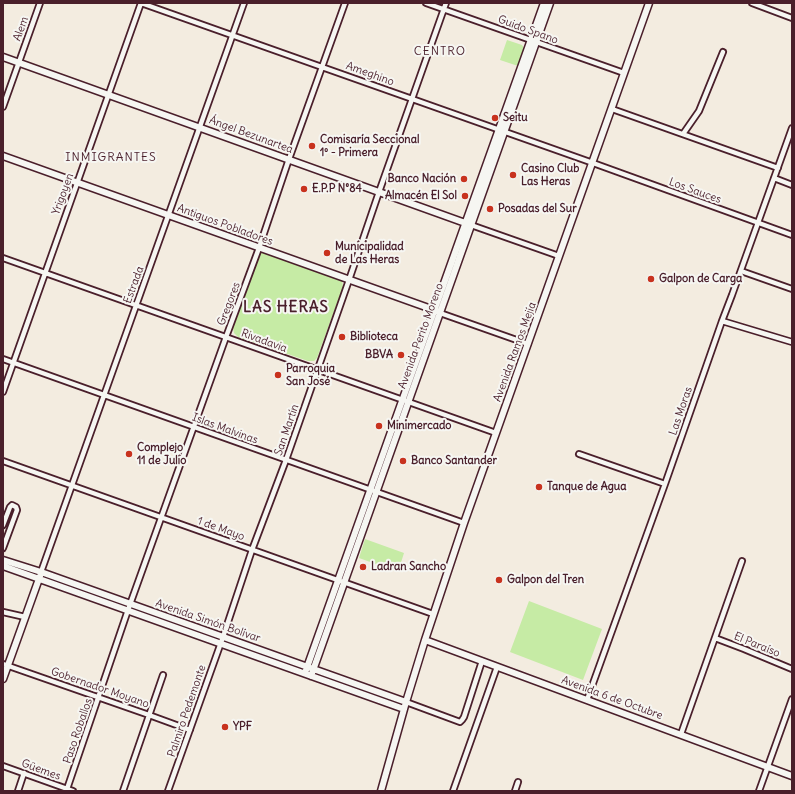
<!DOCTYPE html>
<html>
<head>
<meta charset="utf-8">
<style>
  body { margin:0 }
  #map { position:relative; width:795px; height:794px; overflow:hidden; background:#f3ece0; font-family:Delius,sans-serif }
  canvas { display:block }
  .frame { position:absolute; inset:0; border:4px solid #4a1f2b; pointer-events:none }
</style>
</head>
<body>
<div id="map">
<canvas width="795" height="794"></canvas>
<div class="frame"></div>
</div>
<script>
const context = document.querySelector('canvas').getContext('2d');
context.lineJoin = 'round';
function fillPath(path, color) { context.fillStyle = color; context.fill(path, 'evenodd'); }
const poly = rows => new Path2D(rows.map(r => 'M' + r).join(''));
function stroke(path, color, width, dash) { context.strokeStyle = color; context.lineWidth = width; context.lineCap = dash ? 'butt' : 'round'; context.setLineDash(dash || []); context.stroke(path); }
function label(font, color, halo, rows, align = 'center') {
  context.font = font + ' Delius,sans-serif'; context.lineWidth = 4; context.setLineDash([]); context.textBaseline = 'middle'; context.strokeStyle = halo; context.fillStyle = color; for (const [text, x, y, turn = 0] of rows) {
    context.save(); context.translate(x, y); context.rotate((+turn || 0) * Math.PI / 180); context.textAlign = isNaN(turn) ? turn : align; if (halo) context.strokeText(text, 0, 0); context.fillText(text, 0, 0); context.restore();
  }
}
fillPath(poly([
  [507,40,522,45,524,48,518,66,500,60],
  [261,252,263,252,342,280,343,287,317,358,314,361,308,361,238,337,234,333,233,328,258,256],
  [365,539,404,553,398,572,359,558],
  [529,601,602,629,583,680,510,652]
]), '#c6eba5');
const street = poly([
  [141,3,593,163,792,235],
  [426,3,624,73],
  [752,3,792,18],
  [3,107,40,3],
  [612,109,778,168],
  [683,134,699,111,723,52],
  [774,178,792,185],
  [471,225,559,256],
  [3,258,496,433],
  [741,271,792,289],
  [440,313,528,344],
  [722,321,792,342],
  [3,359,464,523],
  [3,392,141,3],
  [579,454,665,484],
  [3,461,433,614],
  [3,525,10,507,12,505,16,507,17,510,3,548],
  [41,572,244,3],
  [3,612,25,617],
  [715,638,744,649,792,669],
  [3,664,149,715,190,730],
  [587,700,665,484,722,321,732,295,792,128],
  [406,702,460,722,462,720,464,717,482,661],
  [681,734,742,561],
  [3,766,73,791],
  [67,789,128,610,226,337,259,248,289,159,345,3],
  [18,791,24,773],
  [123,791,163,675],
  [168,791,223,637,252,550,286,460,349,280,379,192,446,3],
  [453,791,497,667],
  [515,791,518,782],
  [759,791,792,699]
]);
const secondary = poly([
  [3,57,468,224],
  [3,156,437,311],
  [3,560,41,572,406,702],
  [3,566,404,709],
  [425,640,792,776],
  [305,673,544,3],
  [311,676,550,3],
  [3,679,40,576],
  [381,791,406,702,425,640,464,523,649,3]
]);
stroke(street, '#4a1f2b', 8);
stroke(secondary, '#4a1f2b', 9);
stroke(street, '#f6f6f2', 4.5);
stroke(secondary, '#f6f6f2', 6);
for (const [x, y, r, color] of [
  [495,118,4,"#c8321e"],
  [312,146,4,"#c8321e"],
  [513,175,4,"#c8321e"],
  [464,179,4,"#c8321e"],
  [304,189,4,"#c8321e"],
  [465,196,4,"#c8321e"],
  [490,209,4,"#c8321e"],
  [327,253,4,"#c8321e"],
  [651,279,4,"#c8321e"],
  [342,337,4,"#c8321e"],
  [401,355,4,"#c8321e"],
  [278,375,4,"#c8321e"],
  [379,426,4,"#c8321e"],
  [129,454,4,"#c8321e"],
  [403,461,4,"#c8321e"],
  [539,487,4,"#c8321e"],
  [363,567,4,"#c8321e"],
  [499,580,4,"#c8321e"],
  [225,727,4,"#c8321e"]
]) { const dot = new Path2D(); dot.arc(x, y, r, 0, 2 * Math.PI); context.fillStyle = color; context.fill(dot); stroke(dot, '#f6f6f2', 1.5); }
label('11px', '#4a1f2b', '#f6f6f2', [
  ["Alem",21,29,-70],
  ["Guido Spano",528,30,20],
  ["Ameghino",370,74,20],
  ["Ángel Bezunartea",251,135,20],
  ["Los Sauces",695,191,20],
  ["Yrigoyen",63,194,-70],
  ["Antiguos Pobladores",225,225,20],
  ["Estrada",134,285,-70],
  ["Gregores",229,304,-69],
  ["Avenida Perito Moreno",421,336,-70],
  ["Rivadavia",264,341,20],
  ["Avenida Ramos Mejía",515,352,-70],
  ["Las Moras",681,411,-71],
  ["Islas Malvinas",225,429,20],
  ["San Martín",287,430,-71],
  ["1 de Mayo",221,529,20],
  ["Avenida Simón Bolívar",208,621,19],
  ["El Paraíso",757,645,22],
  ["Gobernador Moyano",100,688,19],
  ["Avenida 6 de Octubre",612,698,20],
  ["Palmiro Pedemonte",187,711,-71],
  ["Paso Roballos",78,731,-71],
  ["Güemes",41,770,20]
]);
label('bold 11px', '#4a1f2b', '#f6f6f2', [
  ["Seitu",503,118],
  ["Comisaría Seccional",320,140],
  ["1º - Primera",320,153],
  ["Casino Club",521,169],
  ["Las Heras",521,182],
  ["Banco Nación",456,179,"right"],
  ["E.P.P N°84",312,189],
  ["Almacén El Sol",457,196,"right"],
  ["Posadas del Sur",498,209],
  ["Municipalidad",335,247],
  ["de Las Heras",335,260],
  ["Galpon de Carga",659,279],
  ["Biblioteca",350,337],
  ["BBVA",393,355,"right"],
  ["Parroquia",286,369],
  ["San José",286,382],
  ["Minimercado",387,426],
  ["Complejo",137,448],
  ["11 de Julio",137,461],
  ["Banco Santander",411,461],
  ["Tanque de Agua",547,487],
  ["Ladran Sancho",371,567],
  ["Galpon del Tren",507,580],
  ["YPF",233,727]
], 'left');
context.letterSpacing = '1px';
label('12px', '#4a1f2b', '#f6f6f2', [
  ["CENTRO",440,52],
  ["INMIGRANTES",111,158]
]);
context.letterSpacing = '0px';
context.letterSpacing = '1px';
label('bold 15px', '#4a1f2b', '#f6f6f2', [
  ["LAS HERAS",286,308]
]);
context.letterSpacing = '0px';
</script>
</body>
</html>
